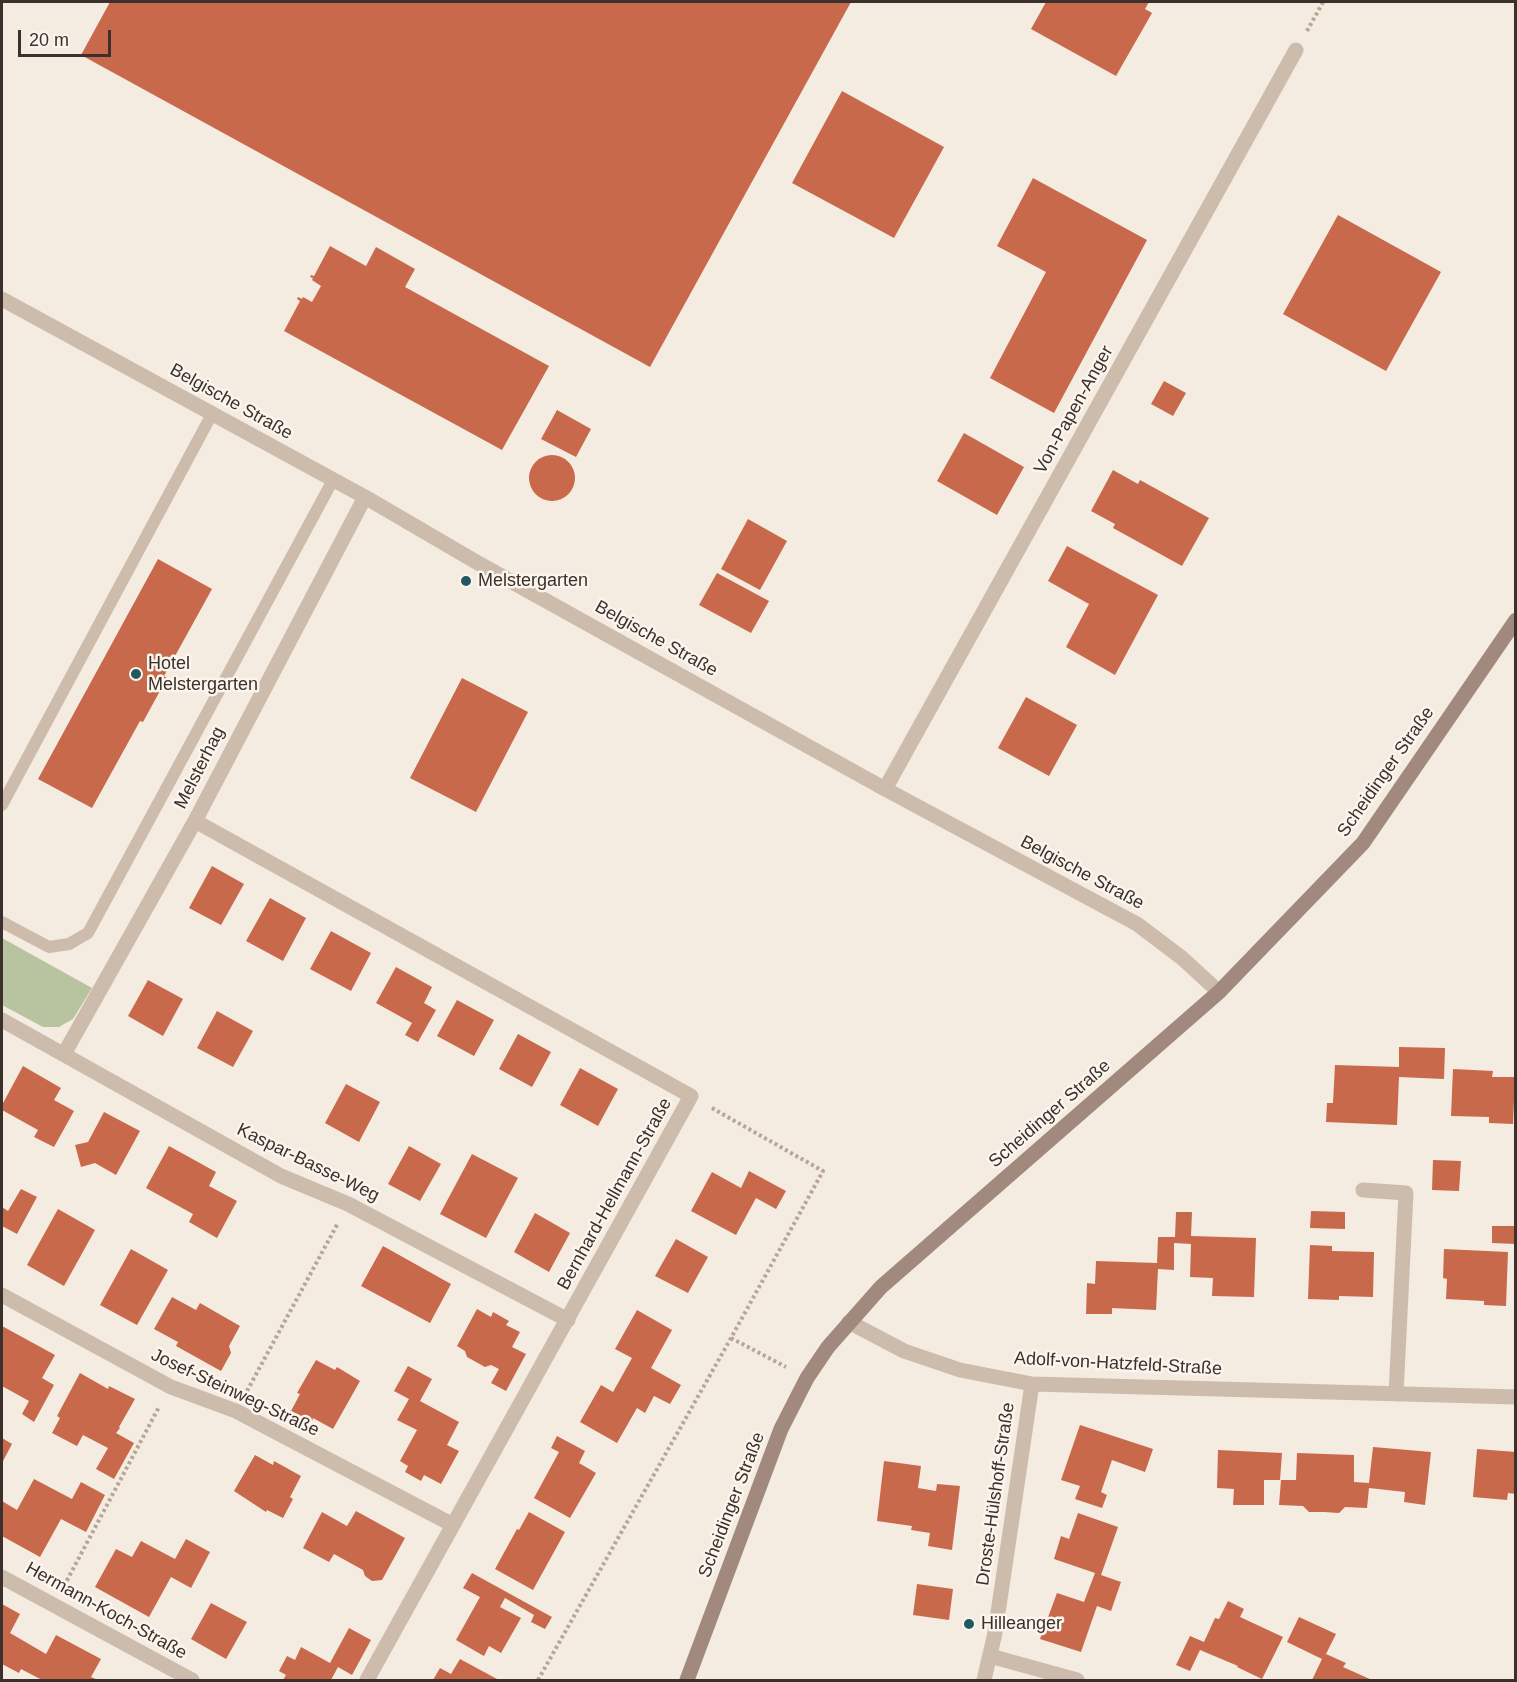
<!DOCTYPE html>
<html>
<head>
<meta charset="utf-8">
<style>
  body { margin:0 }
  #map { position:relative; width:1517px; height:1682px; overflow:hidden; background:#f4ebe1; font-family:Arial,sans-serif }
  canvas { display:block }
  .frame { position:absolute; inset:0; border:3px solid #3b302b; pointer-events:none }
  .scale { position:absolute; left:18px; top:30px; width:93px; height:27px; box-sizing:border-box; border:3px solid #3b302b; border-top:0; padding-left:8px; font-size:18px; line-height:21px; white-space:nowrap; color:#3b302b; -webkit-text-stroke:4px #fbf5ee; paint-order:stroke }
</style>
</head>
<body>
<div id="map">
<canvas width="1517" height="1682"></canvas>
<div class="frame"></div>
<div class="scale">20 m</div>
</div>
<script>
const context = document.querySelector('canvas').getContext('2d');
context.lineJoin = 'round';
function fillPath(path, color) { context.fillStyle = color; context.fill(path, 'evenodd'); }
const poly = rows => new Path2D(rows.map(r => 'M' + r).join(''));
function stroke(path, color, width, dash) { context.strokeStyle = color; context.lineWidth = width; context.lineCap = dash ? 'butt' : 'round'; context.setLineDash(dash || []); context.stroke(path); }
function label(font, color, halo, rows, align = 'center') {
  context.font = font + ' Arial,sans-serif'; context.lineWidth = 5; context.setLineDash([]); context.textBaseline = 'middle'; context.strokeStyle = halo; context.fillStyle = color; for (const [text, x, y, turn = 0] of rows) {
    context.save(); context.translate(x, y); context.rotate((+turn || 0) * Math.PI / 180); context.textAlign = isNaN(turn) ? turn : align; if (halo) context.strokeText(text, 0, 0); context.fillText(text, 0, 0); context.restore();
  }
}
fillPath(poly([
  [2,938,92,988,73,1019,59,1027,43,1027,2,1005]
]), '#b8c4a0');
fillPath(poly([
  [110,2,851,2,650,367,81,55],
  [1046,2,1149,2,1145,9,1152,13,1116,76,1031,29],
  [842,91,944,147,894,238,792,183],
  [1033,178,1147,240,1054,413,990,378,1046,272,997,246],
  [1338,215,1441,272,1386,371,1283,314],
  [330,246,366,266,376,247,415,269,405,287,549,366,502,450,284,331,300,301,297,299,298,297,302,299,303,297,312,302,321,286,312,280,313,278,310,277,311,275,314,276],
  [1164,381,1186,393,1173,416,1151,404],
  [557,410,591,429,576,457,541,439],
  [964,433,1024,467,997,515,937,481],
  '529 478a23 23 0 1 1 46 0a23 23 0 1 1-46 0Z',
  [1113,470,1138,484,1140,480,1209,518,1182,566,1113,528,1115,524,1091,511],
  [748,519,787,541,760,590,721,569],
  [1067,546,1158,595,1115,675,1066,647,1089,604,1048,581],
  [158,559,212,589,164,676,167,678,143,722,140,721,92,808,38,779],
  [717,573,769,601,751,633,699,605],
  [462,678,528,712,476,812,410,778],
  [1026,697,1077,725,1049,776,998,748],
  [212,866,244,884,221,925,189,908],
  [270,898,306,918,283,961,246,941],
  [331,931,371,953,351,991,310,969],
  [396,967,432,987,424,1003,436,1010,418,1042,405,1035,412,1023,376,1003],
  [148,980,183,999,163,1036,128,1016],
  [457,1000,494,1020,474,1056,437,1036],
  [217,1011,253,1031,233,1067,197,1048],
  [518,1034,551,1052,532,1087,499,1069],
  [1399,1047,1445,1048,1444,1079,1399,1077,1397,1125,1326,1122,1327,1103,1333,1103,1335,1065,1399,1067],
  [23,1066,61,1088,54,1100,74,1111,54,1147,34,1137,38,1130,2,1110,2,1105],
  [580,1068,618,1089,598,1126,560,1105],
  [1453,1069,1493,1071,1492,1077,1515,1077,1513,1124,1489,1123,1489,1117,1451,1116],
  [346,1084,380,1102,359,1142,325,1123],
  [104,1112,140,1131,116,1175,95,1163,81,1167,75,1145,88,1142],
  [169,1146,216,1172,209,1186,237,1201,217,1238,189,1222,193,1214,146,1188],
  [409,1146,441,1164,420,1201,388,1184],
  [472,1154,518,1178,486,1238,440,1214],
  [1433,1160,1461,1161,1459,1191,1432,1190],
  [749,1171,786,1191,776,1209,756,1198,736,1235,691,1211,712,1172,741,1188],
  [21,1189,37,1197,17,1234,2,1226,2,1207,8,1211],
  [58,1209,95,1230,64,1286,27,1265],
  [1311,1211,1345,1212,1345,1229,1310,1228],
  [1176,1212,1192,1212,1191,1236,1256,1238,1254,1297,1212,1296,1213,1278,1190,1277,1191,1244,1174,1243,1174,1270,1158,1269,1156,1310,1112,1308,1112,1314,1086,1314,1087,1283,1095,1284,1096,1261,1157,1263,1158,1237,1175,1237],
  [535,1213,570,1233,549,1272,514,1252],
  [1492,1226,1516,1226,1516,1244,1492,1243],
  [676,1239,708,1257,688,1293,655,1276],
  [1310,1245,1332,1246,1332,1251,1374,1252,1373,1297,1339,1296,1339,1300,1308,1299],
  [383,1246,451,1284,430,1323,361,1286],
  [131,1249,168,1270,137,1325,100,1305],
  [1444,1249,1508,1252,1506,1306,1484,1305,1484,1301,1446,1299,1447,1279,1443,1278],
  [172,1297,196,1310,200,1303,240,1326,229,1346,231,1353,221,1371,176,1346,178,1342,154,1329],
  [477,1309,491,1317,493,1312,509,1321,506,1325,520,1332,512,1347,526,1354,506,1391,491,1383,499,1369,491,1365,485,1367,467,1357,465,1351,457,1346],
  [637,1310,672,1330,651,1368,681,1385,670,1404,654,1396,645,1413,637,1408,617,1443,580,1422,601,1385,613,1392,632,1358,615,1349],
  [2,1326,55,1355,42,1378,54,1385,34,1422,22,1414,29,1401,2,1386],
  [316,1360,335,1370,337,1367,360,1381,333,1429,313,1418,312,1421,291,1411,300,1394,297,1393],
  [408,1366,432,1379,420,1401,459,1422,447,1445,459,1451,441,1484,424,1475,421,1481,405,1472,408,1466,400,1461,417,1430,397,1420,409,1399,394,1391],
  [80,1373,108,1389,109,1386,135,1399,119,1427,120,1428,116,1433,134,1443,114,1479,96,1469,108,1448,83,1435,77,1446,52,1433,60,1418,57,1416],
  [1080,1425,1153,1449,1145,1472,1112,1460,1101,1492,1107,1495,1102,1508,1075,1499,1080,1486,1061,1480],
  [557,1436,585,1451,579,1463,596,1473,570,1518,534,1498,559,1452,551,1448],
  [2,1438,12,1444,2,1463],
  [1373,1447,1431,1452,1425,1505,1404,1502,1405,1492,1369,1488,1367,1508,1345,1507,1339,1513,1324,1512,1309,1512,1303,1506,1279,1505,1281,1480,1296,1480,1297,1453,1354,1455,1354,1482,1369,1483],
  [1477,1449,1516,1452,1516,1494,1508,1493,1507,1500,1473,1497],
  [1218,1450,1282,1453,1280,1480,1264,1480,1264,1505,1233,1505,1234,1489,1217,1488],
  [255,1455,273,1465,274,1461,301,1476,290,1497,293,1499,283,1518,267,1510,266,1512,234,1491],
  [884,1461,921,1466,918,1488,936,1491,937,1484,960,1486,952,1550,928,1546,930,1533,911,1530,912,1526,877,1521],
  [34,1479,72,1499,81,1482,105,1495,86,1532,61,1519,40,1557,2,1536,2,1501,17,1510],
  [356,1511,405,1538,382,1580,372,1581,365,1576,363,1570,334,1554,329,1562,303,1548,322,1512,347,1526],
  [529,1512,565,1532,533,1590,495,1569,517,1529,519,1530],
  [1078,1513,1118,1527,1101,1575,1121,1582,1111,1611,1097,1606,1081,1652,1040,1639,1057,1593,1084,1602,1095,1573,1054,1559,1061,1536,1069,1539],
  [186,1539,210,1552,191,1588,171,1577,149,1617,95,1587,116,1549,132,1557,141,1541,175,1559],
  [472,1573,552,1617,545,1629,531,1622,534,1615,505,1598,500,1607,521,1618,501,1653,489,1646,484,1656,456,1640,480,1597,463,1588],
  [917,1584,953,1589,949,1620,913,1615],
  [1228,1601,1244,1609,1240,1617,1283,1637,1262,1679,1237,1667,1238,1666,1200,1650,1190,1671,1176,1665,1190,1636,1204,1642,1215,1618,1219,1619],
  [211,1603,247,1622,226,1659,191,1639],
  [2,1604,20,1614,10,1633,46,1654,56,1635,101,1659,91,1677,98,1680,42,1680,21,1669,19,1673,2,1664],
  [1299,1617,1336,1634,1326,1654,1346,1663,1343,1667,1372,1680,1312,1680,1322,1659,1287,1642],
  [349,1628,371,1640,352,1675,338,1667,331,1680,283,1680,286,1675,279,1671,287,1656,295,1660,301,1647,330,1663],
  [460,1659,497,1679,496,1680,433,1680,440,1668,451,1674]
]), '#c8694b');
stroke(poly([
  [1307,31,1323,2],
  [731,1338,786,1367],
  [247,1391,338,1223],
  [64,1586,159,1407],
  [538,1680,731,1338,823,1171,710,1107]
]), '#b9a596', 4, [3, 3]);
stroke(poly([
  [2,805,212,414],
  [2,922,49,947,69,944,88,933,333,480]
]), '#cdbbac', 12);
stroke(poly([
  [2,299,365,497,478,563,885,789,1137,924,1182,958,1219,992],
  [885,789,1296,50],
  [195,821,691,1096,367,1680],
  [2,1020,281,1176,348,1204,568,1320],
  [64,1054,195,821,365,497],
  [1363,1190,1406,1193,1396,1394],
  [2,1295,171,1387,236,1411,453,1525],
  [849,1322,904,1351,960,1370,1032,1384,1516,1397],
  [2,1577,192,1680],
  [990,1656,1077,1680],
  [984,1680,995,1633,1032,1384]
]), '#cdbbac', 15);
stroke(poly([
  [687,1680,781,1429,807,1378,828,1347,881,1287,1219,992,1363,843,1516,620]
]), '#a18a7d', 15);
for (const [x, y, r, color] of [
  [466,581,6,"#1f5a5e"],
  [136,674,6,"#1f5a5e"],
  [969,1624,6,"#1f5a5e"]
]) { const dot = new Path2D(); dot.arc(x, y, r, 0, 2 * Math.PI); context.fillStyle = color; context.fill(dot); stroke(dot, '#fbf5ee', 2); }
label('18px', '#3b302b', '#fbf5ee', [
  ["Belgische Straße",231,402,29],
  ["Von-Papen-Anger",1074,410,-61],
  ["Belgische Straße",656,639,29],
  ["Melsterhag",200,768,-63],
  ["Scheidinger Straße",1386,772,-55],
  ["Belgische Straße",1082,873,28],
  ["Scheidinger Straße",1050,1114,-41],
  ["Kaspar-Basse-Weg",308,1163,26],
  ["Bernhard-Hellmann-Straße",615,1194,-61],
  ["Adolf-von-Hatzfeld-Straße",1118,1364,3],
  ["Josef-Steinweg-Straße",235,1393,25],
  ["Droste-Hülshoff-Straße",996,1494,-82],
  ["Scheidinger Straße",732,1505,-69],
  ["Hermann-Koch-Straße",106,1611,29]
]);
label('18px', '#3b302b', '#fbf5ee', [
  ["Melstergarten",478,581],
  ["Hotel",148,664],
  ["Melstergarten",148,685],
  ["Hilleanger",981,1624]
], 'left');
</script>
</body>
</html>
